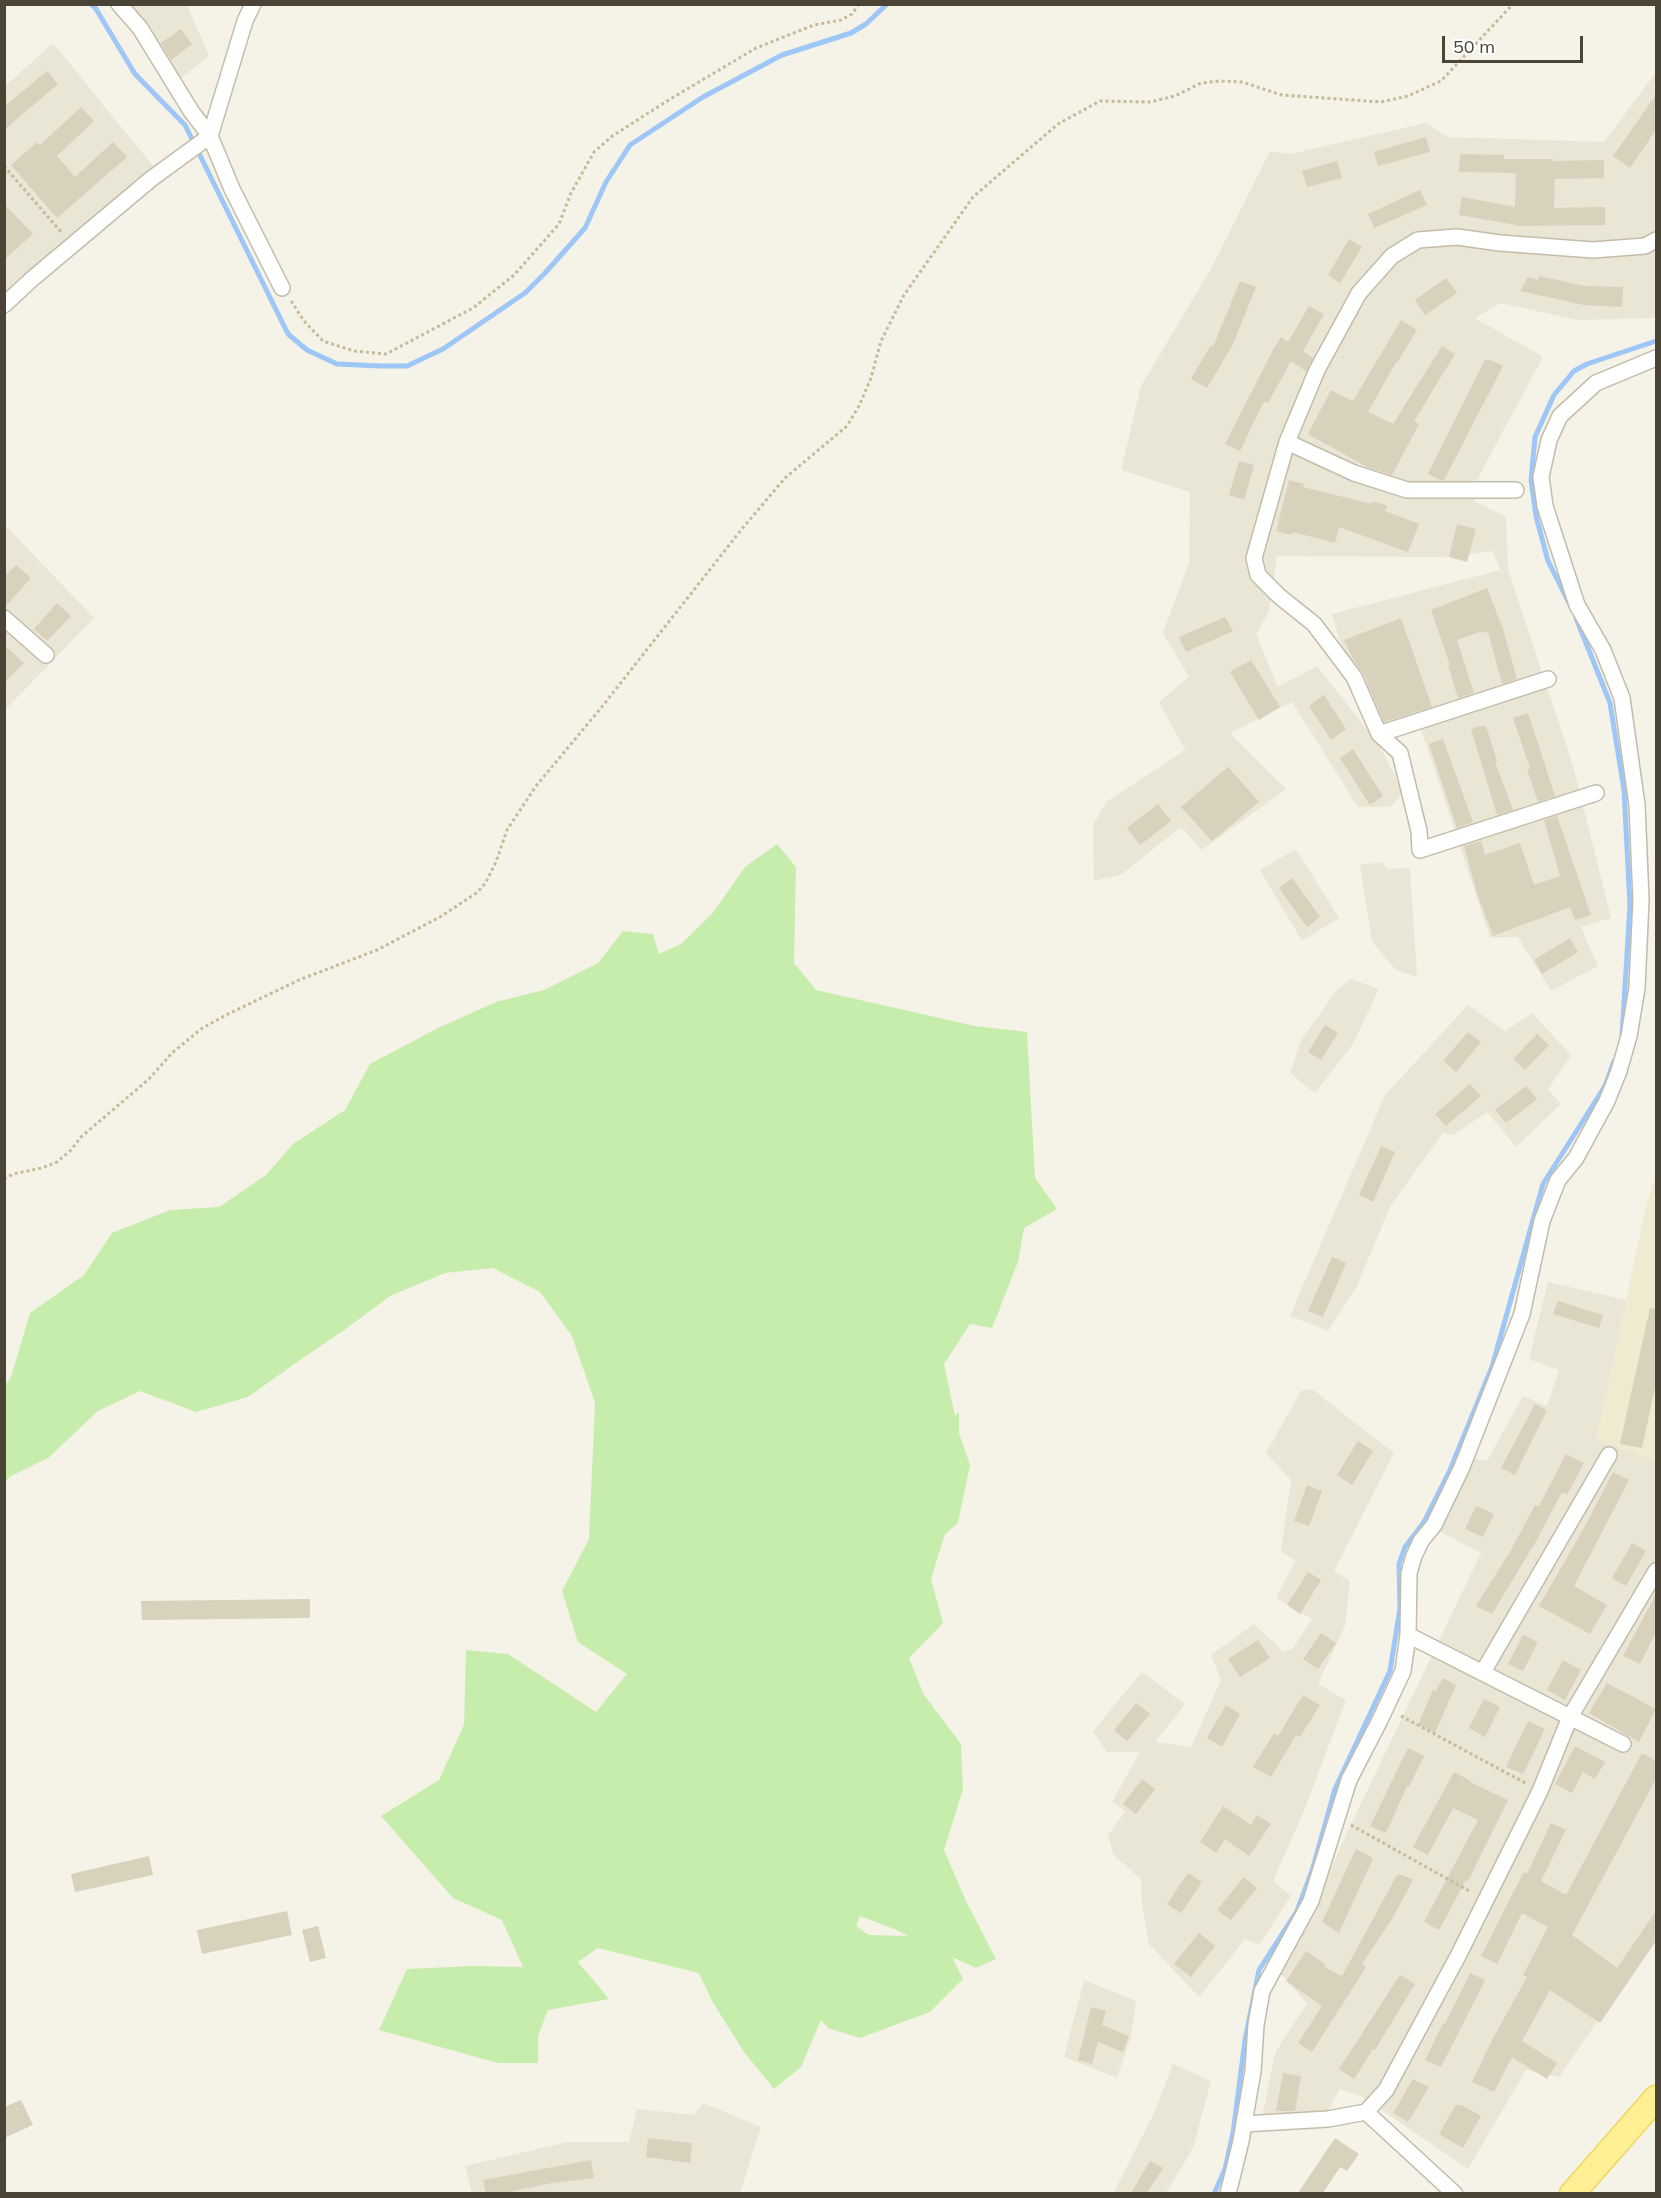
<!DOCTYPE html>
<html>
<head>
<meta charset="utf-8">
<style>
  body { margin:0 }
  #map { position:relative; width:1661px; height:2198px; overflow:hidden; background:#f5f3e7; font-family:Mulish,sans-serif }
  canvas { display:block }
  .frame { position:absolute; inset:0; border:6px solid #494435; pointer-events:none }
  .scale { position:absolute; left:1442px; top:36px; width:141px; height:27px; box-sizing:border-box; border:3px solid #494435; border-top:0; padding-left:8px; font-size:18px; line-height:21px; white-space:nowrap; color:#494435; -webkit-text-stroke:4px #fff; paint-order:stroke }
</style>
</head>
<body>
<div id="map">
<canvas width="1661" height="2198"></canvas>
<div class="frame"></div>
<div class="scale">50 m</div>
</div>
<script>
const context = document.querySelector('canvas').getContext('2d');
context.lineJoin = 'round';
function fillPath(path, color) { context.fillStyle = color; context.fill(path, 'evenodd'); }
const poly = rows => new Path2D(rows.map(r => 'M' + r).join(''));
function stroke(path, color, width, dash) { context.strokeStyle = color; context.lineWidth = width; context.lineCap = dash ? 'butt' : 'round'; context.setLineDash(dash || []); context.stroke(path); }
fillPath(poly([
  [130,5,187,5,209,56,180,79,133,12],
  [53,43,153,166,5,296,4,87],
  [1656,72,1656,318,1577,320,1501,303,1475,318,1543,357,1479,476,1474,501,1506,517,1508,569,1574,769,1611,918,1581,927,1598,966,1551,991,1518,937,1490,938,1416,714,1377,726,1340,641,1332,614,1500,570,1493,551,1443,557,1277,556,1269,611,1256,634,1278,687,1317,666,1378,744,1404,792,1390,807,1358,807,1292,702,1230,733,1286,789,1202,850,1181,827,1122,874,1094,881,1093,825,1106,802,1185,750,1159,702,1189,677,1163,633,1189,563,1190,492,1121,470,1141,386,1212,267,1270,151,1290,154,1426,123,1448,137,1604,142],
  [5,525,94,618,5,710],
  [1296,849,1339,918,1302,941,1260,870],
  [1383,862,1386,869,1410,868,1417,977,1396,970,1372,942,1360,865],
  [1351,979,1379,989,1353,1044,1315,1093,1290,1073,1301,1040,1337,990],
  [1468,1005,1505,1031,1532,1013,1571,1055,1548,1089,1561,1104,1516,1147,1487,1112,1453,1135,1443,1133,1391,1205,1356,1288,1328,1331,1290,1316,1385,1095],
  [1656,1175,1656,1936,1559,2077,1526,2070,1468,2169,1361,2096,1340,2089,1327,2112,1263,2114,1274,2057,1282,2041,1307,2004,1279,1971,1309,1918,1346,1835,1481,1553,1439,1531,1471,1458,1487,1461,1523,1396,1547,1406,1559,1370,1529,1359,1548,1282,1626,1300,1647,1203],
  [1312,1389,1394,1453,1334,1571,1350,1581,1345,1626,1318,1684,1346,1700,1304,1811,1273,1881,1291,1896,1259,1945,1245,1939,1199,1997,1149,1944,1142,1903,1141,1879,1114,1856,1108,1835,1125,1811,1112,1802,1140,1752,1107,1752,1093,1731,1142,1672,1185,1704,1155,1742,1191,1747,1221,1680,1211,1655,1254,1624,1284,1652,1293,1648,1312,1619,1276,1598,1295,1561,1281,1551,1291,1480,1266,1453,1301,1391],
  [1084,1980,1136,2001,1131,2036,1117,2078,1064,2057],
  [1173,2064,1211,2081,1193,2148,1166,2193,1113,2194,1154,2113],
  [703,2103,761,2127,740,2193,472,2193,465,2166,568,2142,629,2142,637,2109,694,2115]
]), '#eae6d5');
fillPath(poly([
  [1656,1175,1656,1461,1596,1440,1647,1203]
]), '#efebd0');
fillPath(poly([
  [777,844,796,867,794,963,816,990,975,1026,1027,1032,1035,1178,1057,1209,1024,1228,1018,1262,992,1328,970,1324,944,1364,955,1416,959,1412,959,1433,970,1465,958,1523,945,1534,931,1579,943,1623,909,1658,924,1695,961,1744,963,1789,944,1850,967,1903,996,1959,976,1968,952,1957,963,1979,930,2012,860,2038,828,2028,821,2020,801,2067,774,2089,744,2052,712,2001,699,1973,598,1948,578,1962,609,1999,548,2010,538,2036,538,2063,498,2063,379,2030,407,1969,473,1966,523,1967,502,1920,453,1898,381,1816,439,1780,464,1725,466,1650,508,1654,596,1712,627,1674,578,1642,562,1591,589,1539,595,1403,572,1336,540,1292,493,1268,445,1273,390,1296,347,1328,300,1360,248,1397,196,1412,140,1391,98,1411,48,1458,9,1477,5,1482,5,1385,11,1377,30,1313,84,1275,112,1233,170,1210,219,1207,266,1175,293,1144,345,1110,370,1064,438,1028,496,1002,544,990,598,963,623,931,653,934,659,954,681,944,712,914,745,867],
  [860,1916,897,1930,908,1936,869,1935,856,1926]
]), '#c7edac');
stroke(poly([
  [91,4,96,9,135,74,185,125,288,334,307,350,337,364,380,366,407,366,443,349,525,293,545,273,585,228,606,182,630,145,703,97,782,55,851,33,866,24,887,4],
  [1571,607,1548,561,1536,516,1531,480,1535,437,1554,395,1574,371,1587,364,1656,341],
  [1576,618,1610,703,1624,790,1630,905,1622,1036],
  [1214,2194,1225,2169,1233,2133,1245,2040,1259,1970,1297,1911,1312,1871,1335,1789,1390,1671,1400,1608,1399,1564,1405,1547,1424,1522,1450,1470,1492,1367,1543,1184,1605,1086,1614,1061]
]), '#9ec6f7', 5);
fillPath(poly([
  [181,29,192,44,171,60,161,43],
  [47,71,58,84,4,130,4,107],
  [1656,95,1656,130,1630,168,1613,156],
  [81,107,94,121,57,156,75,177,113,142,127,157,57,218,11,165,37,142,40,145],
  [1426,137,1430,152,1378,166,1374,152],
  [1460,154,1504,155,1504,159,1553,159,1553,161,1604,160,1604,178,1555,179,1554,208,1605,207,1605,225,1516,226,1516,225,1459,215,1462,197,1515,207,1516,173,1459,172],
  [1337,161,1342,178,1307,187,1302,171],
  [1420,190,1427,205,1374,228,1368,214],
  [4,204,33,234,4,260],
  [1349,239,1362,247,1340,283,1328,275],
  [1539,276,1585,286,1623,287,1622,307,1584,305,1520,291,1528,277,1538,280],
  [1446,278,1457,293,1425,315,1415,300],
  [1240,281,1256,287,1233,344,1207,388,1191,379,1211,345,1213,347],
  [1309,306,1324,314,1303,351,1313,358,1306,371,1291,361,1268,403,1264,401,1240,451,1225,444,1273,350,1281,337,1288,342],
  [1401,320,1417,330,1397,363,1396,362,1368,412,1393,424,1442,346,1455,354,1414,421,1419,424,1392,475,1367,467,1308,434,1331,390,1353,401],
  [1485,360,1491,360,1503,366,1444,480,1441,480,1428,474],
  [1239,461,1254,465,1244,500,1229,495],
  [1289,480,1304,484,1303,487,1372,504,1373,501,1387,506,1385,511,1419,524,1408,552,1339,527,1335,543,1293,532,1292,535,1276,531],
  [1457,524,1476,529,1467,562,1449,557],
  [16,565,31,578,4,608,4,577],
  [1487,588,1503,629,1517,679,1502,684,1488,632,1484,633,1483,631,1457,640,1474,693,1458,698,1448,665,1450,665,1431,610],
  [57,603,71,616,47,641,34,629],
  [1225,617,1233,631,1186,652,1179,637],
  [1401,618,1432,707,1384,722,1363,673,1353,659,1344,640],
  [4,645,24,663,4,683],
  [1251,660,1280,707,1259,720,1230,672],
  [1324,695,1346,729,1331,740,1309,706],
  [1528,713,1555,796,1538,802,1527,769,1530,768,1513,718],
  [1480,726,1486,726,1497,761,1495,762,1513,810,1497,815,1471,729],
  [1443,739,1473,822,1457,828,1429,744],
  [1353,749,1383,796,1370,805,1340,758],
  [1228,767,1259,802,1212,841,1181,807],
  [1158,804,1171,821,1140,845,1127,828],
  [1557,816,1591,915,1575,920,1570,907,1493,936,1477,893,1464,846,1481,841,1485,855,1520,843,1534,885,1560,876,1544,820],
  [1292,878,1320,917,1307,927,1279,888],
  [1570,938,1578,952,1542,974,1534,960],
  [1325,1025,1338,1033,1321,1060,1308,1052],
  [1468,1032,1481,1042,1456,1072,1443,1061],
  [1537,1034,1549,1045,1525,1070,1513,1059],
  [1470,1084,1481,1096,1446,1126,1435,1114],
  [1526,1086,1537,1099,1506,1123,1495,1110],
  [1381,1146,1395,1152,1373,1202,1359,1195],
  [1332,1257,1346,1263,1323,1317,1308,1311],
  [1558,1301,1603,1315,1599,1328,1553,1314],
  [1650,1308,1656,1309,1656,1383,1642,1448,1620,1444],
  [1535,1404,1547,1410,1515,1475,1501,1468],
  [1358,1441,1373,1451,1352,1485,1337,1475],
  [1566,1454,1584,1463,1567,1495,1562,1492,1535,1543,1492,1614,1476,1606,1510,1552,1535,1505,1539,1506],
  [1613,1472,1629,1480,1574,1586,1607,1605,1590,1634,1539,1606,1583,1530],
  [1307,1485,1322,1491,1309,1526,1294,1521],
  [1476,1506,1494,1514,1483,1537,1465,1529],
  [1632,1543,1646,1551,1626,1586,1612,1578],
  [1308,1572,1321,1580,1300,1614,1287,1605],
  [1656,1594,1656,1632,1640,1664,1623,1656],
  [310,1599,310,1618,142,1620,141,1601],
  [1321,1633,1336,1643,1318,1669,1303,1659],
  [1523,1635,1538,1642,1523,1671,1508,1664],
  [1258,1640,1270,1658,1240,1677,1228,1659],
  [1563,1660,1581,1670,1565,1700,1547,1690],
  [1443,1678,1456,1685,1435,1733,1418,1725,1433,1690,1436,1691],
  [1607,1683,1656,1709,1639,1742,1589,1713],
  [1303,1695,1320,1705,1300,1737,1296,1735,1271,1777,1253,1767,1274,1733,1278,1736],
  [1484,1699,1500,1707,1485,1737,1469,1728],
  [1136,1703,1150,1714,1127,1741,1114,1730],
  [1226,1705,1240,1714,1222,1747,1207,1738],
  [1528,1721,1545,1729,1523,1774,1506,1767],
  [1575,1746,1605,1762,1595,1779,1583,1772,1572,1793,1555,1784],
  [1408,1748,1424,1756,1409,1787,1407,1786,1386,1833,1370,1826],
  [1642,1753,1656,1761,1656,1779,1572,1935,1617,1968,1656,1911,1656,1941,1600,2023,1550,1990,1522,2041,1557,2063,1547,2079,1512,2057,1494,2092,1472,2082,1492,2040,1527,1977,1523,1975,1548,1927,1522,1913,1497,1964,1481,1956,1503,1912,1524,1872,1527,1874,1551,1823,1566,1830,1541,1881,1566,1895],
  [1454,1772,1471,1781,1470,1782,1508,1800,1468,1881,1466,1880,1439,1930,1424,1922,1478,1820,1453,1808,1428,1855,1413,1847],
  [1142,1779,1155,1789,1136,1814,1123,1804],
  [1223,1806,1251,1825,1257,1815,1271,1824,1249,1856,1225,1839,1216,1853,1200,1842],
  [1356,1849,1373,1858,1339,1933,1322,1922],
  [149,1856,153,1875,75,1892,71,1874],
  [1188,1873,1202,1882,1181,1913,1167,1904],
  [1397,1875,1403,1875,1413,1880,1392,1919,1362,1964,1366,1967,1312,2052,1298,2043,1322,2006,1286,1981,1306,1951,1325,1964,1324,1967,1342,1976],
  [1244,1877,1257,1888,1231,1920,1217,1910],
  [287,1911,292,1935,202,1954,197,1930],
  [318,1926,326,1958,310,1962,302,1930],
  [1199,1933,1215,1946,1191,1977,1174,1964],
  [1470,1973,1485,1980,1441,2067,1425,2060,1443,2023,1445,2024],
  [1400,1975,1415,1984,1375,2050,1373,2049,1354,2079,1339,2069],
  [1091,2007,1106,2011,1102,2025,1129,2036,1123,2052,1098,2042,1092,2064,1078,2060],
  [1283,2073,1301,2076,1295,2111,1276,2111],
  [1413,2079,1429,2087,1408,2122,1393,2113],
  [21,2100,33,2125,4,2138,4,2107],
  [1456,2105,1461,2105,1481,2116,1463,2148,1439,2134],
  [648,2138,692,2143,690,2163,646,2157],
  [1335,2138,1359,2154,1347,2171,1340,2167,1323,2193,1298,2193],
  [591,2160,594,2178,552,2183,504,2193,486,2193,483,2180],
  [1150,2161,1163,2168,1147,2193,1131,2193]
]), '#d8d1bb');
const minor = poly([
  [119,4,140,28,191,111,210,136,232,189,282,288],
  [4,305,32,279,151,179,210,136,245,21,253,4],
  [1287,442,1354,473,1407,490,1516,490],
  [4,618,46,655],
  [1379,734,1548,679],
  [1596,793,1420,850,1419,831,1400,753,1379,734,1354,677,1314,624,1279,596,1258,575,1254,558,1287,442,1317,370,1359,293,1392,256,1418,240,1457,237,1500,243,1593,250,1645,246,1656,240],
  [1408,1635,1623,1744],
  [1483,1672,1609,1455],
  [1366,2112,1455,2194],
  [1244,2124,1328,2119,1366,2112,1386,2090,1459,1954,1540,1791,1570,1717,1656,1571],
  [1228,2194,1241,2141,1253,2071,1256,2025,1262,1991,1311,1901,1349,1780,1380,1720,1403,1671,1408,1635,1409,1573,1414,1556,1421,1541,1434,1525,1462,1467,1522,1314,1542,1221,1558,1180,1576,1158,1607,1101,1619,1071,1629,1036,1637,988,1641,900,1637,805,1622,698,1603,650,1577,605,1545,506,1541,477,1549,440,1560,416,1596,383,1656,358]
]);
const primary = poly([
  [1572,2194,1656,2098]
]);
stroke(minor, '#c2bca9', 18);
stroke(primary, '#efd75c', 27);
stroke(poly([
  [4,166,61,232],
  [291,301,304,321,323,341,354,351,386,354,473,308,514,275,559,224,571,193,594,152,611,137,667,101,756,48,814,25,841,20,852,14,859,4],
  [4,1179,13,1174,42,1168,57,1162,71,1150,81,1137,149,1079,172,1053,201,1029,226,1015,299,980,377,950,440,917,478,892,486,882,496,862,507,830,536,786,601,708,741,530,785,478,847,426,859,406,871,378,881,341,904,295,973,197,1058,124,1100,101,1150,102,1175,96,1201,83,1220,81,1242,82,1282,95,1381,102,1408,96,1441,81,1513,4],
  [1401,1716,1527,1784],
  [1351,1825,1471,1892]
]), '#c5bb99', 3, [3, 3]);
stroke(minor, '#fff', 15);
stroke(primary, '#fff096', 24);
</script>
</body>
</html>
